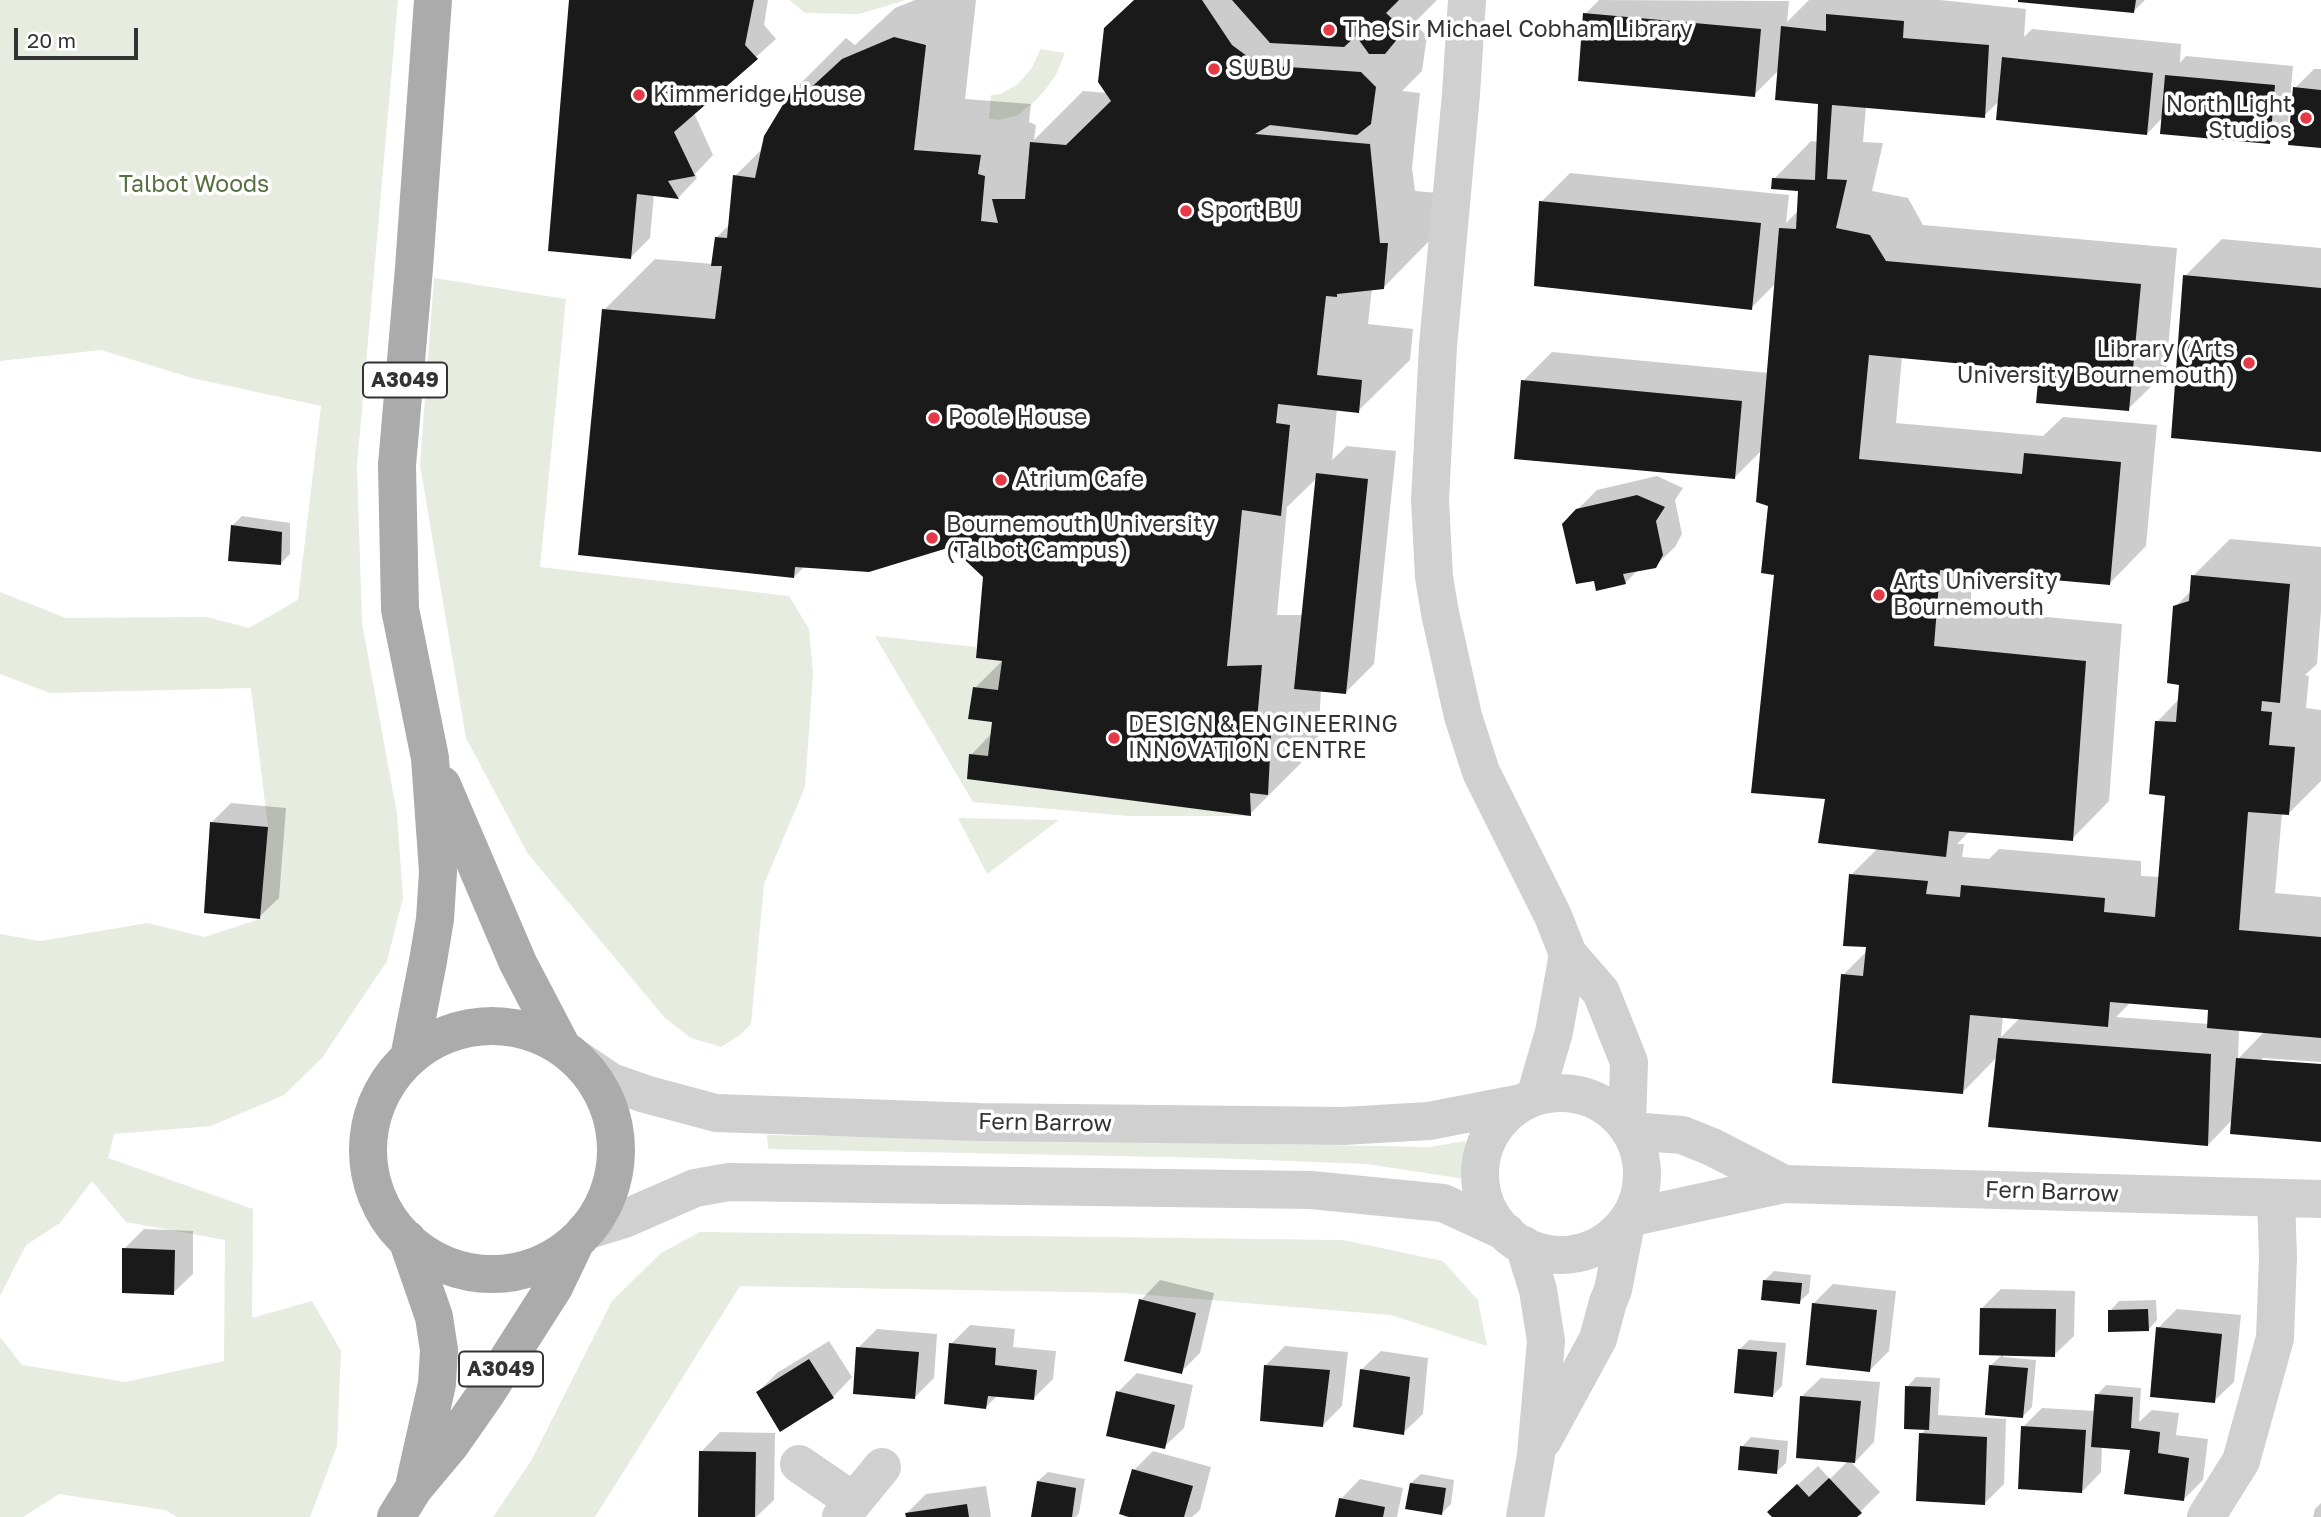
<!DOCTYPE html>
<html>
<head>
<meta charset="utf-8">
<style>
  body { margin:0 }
  #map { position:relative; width:2321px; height:1517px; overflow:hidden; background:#fff; font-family:"Golos Text",sans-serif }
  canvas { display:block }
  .scale { position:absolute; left:14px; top:28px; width:124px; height:32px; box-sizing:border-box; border:4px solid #333; border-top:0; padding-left:9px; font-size:21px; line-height:24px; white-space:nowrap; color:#333; -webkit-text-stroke:5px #fff; paint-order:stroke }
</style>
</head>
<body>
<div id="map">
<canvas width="2321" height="1517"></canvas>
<div class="scale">20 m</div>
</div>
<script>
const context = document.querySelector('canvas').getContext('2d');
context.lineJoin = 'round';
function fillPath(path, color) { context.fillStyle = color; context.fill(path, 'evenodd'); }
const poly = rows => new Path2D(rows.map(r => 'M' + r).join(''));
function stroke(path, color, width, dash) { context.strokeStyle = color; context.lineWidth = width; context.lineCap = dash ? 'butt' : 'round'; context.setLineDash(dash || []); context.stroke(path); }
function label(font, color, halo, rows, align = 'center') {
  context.font = font + ' "Golos Text",sans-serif'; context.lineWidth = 7; context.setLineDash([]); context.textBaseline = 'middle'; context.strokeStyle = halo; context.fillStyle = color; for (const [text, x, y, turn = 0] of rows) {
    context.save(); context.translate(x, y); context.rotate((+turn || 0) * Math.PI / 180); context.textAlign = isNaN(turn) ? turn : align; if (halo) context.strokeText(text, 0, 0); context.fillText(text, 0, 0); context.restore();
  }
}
fillPath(poly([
  [0,0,398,0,357,466,362,623,397,814,403,898,387,961,322,1058,284,1095,211,1126,114,1134,108,1158,253,1209,252,1318,312,1301,341,1351,337,1446,310,1517,177,1517,165,1510,59,1494,23,1517,0,1517,0,1337,22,1365,125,1382,224,1361,225,1240,126,1222,92,1181,60,1223,26,1245,0,1296,0,934,40,941,147,923,205,937,260,919,268,827,251,688,50,693,0,674,0,592,66,618,207,617,249,628,298,600,321,406,192,378,101,350,0,361],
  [789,0,906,0,859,14,805,13],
  [1041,49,1065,53,1056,75,1045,90,1034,102,1018,115,1000,120,989,119,991,95,1001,94,1018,84,1031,69],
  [434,278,566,299,540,567,789,596,809,629,813,674,805,787,764,884,751,1024,740,1035,721,1047,691,1038,665,1018,528,854,466,738,420,465],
  [875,636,976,647,976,658,1002,661,998,690,973,687,968,719,992,722,988,756,969,755,968,779,1251,806,1251,816,1128,816,973,802],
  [958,818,1059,820,987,874],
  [767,1135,1430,1147,1465,1141,1467,1152,1464,1179,1367,1164,1213,1158,768,1149],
  [700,1232,1343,1240,1443,1261,1478,1300,1487,1346,1391,1315,1124,1293,740,1286,595,1517,493,1517,531,1461,612,1301,661,1253]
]), '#e6ecdf');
fillPath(poly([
  [571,0,768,0,764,25,776,39,694,113,713,155,695,174,697,178,679,197,654,194,650,238,631,257],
  [915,0,976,0,965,99,1031,104,1029,122,1036,125,1034,140,1083,91,1108,93,1135,0,1437,0,1414,23,1427,36,1422,71,1402,91,1420,93,1412,168,1415,191,1439,193,1435,235,1384,287,1372,288,1368,324,1413,329,1410,360,1358,411,1337,409,1332,460,1347,446,1396,451,1374,664,1345,693,1321,690,1318,742,1301,759,1301,763,1250,814,971,755,992,733,994,721,975,688,1004,659,985,577,951,545,805,566,794,577,604,310,655,259,713,264,716,238,730,224,735,176,763,148,766,137,795,89,846,38,855,45,895,8],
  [1318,477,1303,615,1277,615,1287,507],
  [1599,0,1789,1,1787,22,1809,0,1940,0,2026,9,2024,37,2032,29,2181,44,2180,63,2186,56,2293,66,2288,123,2269,143,2163,117,2147,134,1999,101,1984,116,1866,106,1863,142,1883,143,1872,191,1908,198,1923,225,2177,248,2166,372,2128,409,2041,370,1902,357,1896,423,2043,436,2063,417,2157,425,2146,546,2109,584,1973,571,1970,610,2122,624,2109,801,2072,839,1970,831,1957,844,1964,844,1962,857,1989,859,1999,849,2141,861,2141,876,2160,877,2167,794,2157,722,2179,699,2181,683,2175,607,2192,590,2193,576,2230,539,2321,547,2321,611,2317,664,2305,675,2309,676,2306,708,2321,710,2321,781,2289,813,2282,813,2275,893,2321,897,2321,1062,2262,1058,2262,1062,2321,1065,2321,1140,2233,1119,2208,1145,1997,1057,1963,1092,1843,975,1867,951,1851,875,1878,848,1827,797,1776,573,1770,505,1762,450,1734,478,1523,381,1552,352,1769,373,1776,283,1751,308,1541,202,1570,173,1789,195,1786,223,1798,211,1799,189,1774,179,1811,141,1818,142,1819,102,1779,70,1754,95,1585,14],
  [2131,1002,2210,1009,2209,1024,2116,1017],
  [2003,1016,2021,1017,2001,1037],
  [2239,1029,2265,1031,2238,1059],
  [2017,0,2145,0,2134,11],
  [2314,69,2321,69,2321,147,2295,88],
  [2222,239,2321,248,2321,450,2185,276],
  [1657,476,1683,488,1675,500,1682,534,1675,547,1655,566,1638,570,1625,583,1577,510,1597,490],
  [242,516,290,523,290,554,281,563,232,526],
  [231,803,286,808,279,898,259,917,212,822],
  [144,1229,193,1231,193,1274,173,1293,124,1249],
  [1774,1271,1811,1275,1809,1293,1799,1302,1765,1280],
  [1160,1280,1214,1293,1200,1353,1181,1372,1141,1300],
  [1833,1284,1896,1291,1889,1351,1870,1370,1813,1304],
  [2001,1289,2075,1291,2074,1336,2054,1355,2003,1354,2003,1357,2036,1360,2032,1407,2023,1416,1990,1366,2003,1354,1981,1309],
  [2156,1300,2157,1320,2148,1330,2110,1311,2119,1301],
  [2177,1309,2241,1315,2234,1382,2214,1401,2158,1328],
  [970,1325,1015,1329,1013,1347,1056,1351,1053,1379,1034,1398,998,1395,986,1407,951,1344],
  [877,1329,937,1334,934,1378,915,1397,858,1348],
  [1749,1340,1786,1343,1782,1386,1773,1395,1740,1349],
  [829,1341,852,1377,833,1397,758,1392,777,1373],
  [1285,1346,1348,1352,1342,1406,1323,1425,1266,1365],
  [1381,1351,1428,1358,1423,1414,1403,1433,1361,1370],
  [1137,1373,1193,1385,1184,1428,1164,1447,1118,1392],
  [1916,1377,1940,1378,1938,1415,2006,1419,2004,1484,1985,1503,1921,1434,1927,1428,1907,1387],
  [1821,1378,1880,1382,1874,1442,1855,1462,1850,1461,1880,1492,1855,1517,1774,1517,1789,1493,1818,1466,1830,1479,1848,1461,1801,1397],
  [2106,1385,2141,1388,2139,1422,2152,1410,2179,1413,2176,1435,2208,1439,2203,1480,2184,1499,2131,1448,2102,1446,2101,1472,2082,1492,2023,1427,2042,1408,2096,1411,2097,1395],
  [720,1432,775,1433,774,1500,756,1517,699,1517,701,1452],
  [1751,1437,1788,1441,1786,1463,1776,1472,1742,1447],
  [1153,1451,1211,1467,1200,1510,1192,1517,1123,1517,1126,1514,1134,1470],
  [1048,1472,1085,1479,1079,1513,1076,1517,1037,1517,1038,1481],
  [1421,1474,1454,1480,1451,1504,1441,1514,1411,1483],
  [1360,1479,1403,1488,1397,1517,1337,1517,1341,1499],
  [986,1486,991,1517,908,1517,907,1513,926,1494],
  [2321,1503,2321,1517,2313,1517,2315,1509]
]), '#0003');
fillPath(poly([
  [569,0,754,0,745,45,758,59,674,132,695,176,668,181,679,199,637,194,631,259,548,251],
  [1134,0,1202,0,1232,45,1259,65,1361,72,1376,87,1371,124,1357,135,1270,125,1255,134,1370,144,1380,243,1388,243,1384,289,1337,294,1337,297,1326,296,1317,375,1362,380,1359,413,1278,404,1276,423,1290,425,1281,516,1242,510,1227,666,1262,665,1256,732,1271,735,1268,795,1250,793,1251,816,967,779,969,754,988,756,992,722,968,719,973,687,998,690,1002,661,976,658,983,577,951,547,869,572,795,567,794,578,578,555,602,309,715,319,722,266,711,266,715,237,727,238,733,175,755,178,764,136,793,88,803,95,842,59,894,37,926,45,914,150,981,155,978,174,985,176,981,221,998,223,992,199,1025,199,1030,142,1066,145,1111,101,1098,82,1104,28],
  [1232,0,1399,0,1386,13,1398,24,1399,37,1385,54,1369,54,1356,36,1344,47,1270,43],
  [2018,0,2136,0,2134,13,2018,2],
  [1583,13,1761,29,1755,97,1578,81],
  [1826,14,1904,21,1903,38,1989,45,1985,118,1832,105,1827,179,1847,180,1836,228,1870,235,1886,261,2141,284,2129,411,2036,403,2039,371,1869,355,1859,459,2022,474,2024,453,2121,462,2110,585,1940,570,1934,646,2086,661,2073,841,1949,831,1946,857,1818,843,1825,799,1751,793,1774,575,1761,573,1768,506,1756,502,1779,228,1796,229,1798,191,1771,189,1772,178,1815,180,1818,104,1775,100,1781,26,1826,31],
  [2002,57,2153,73,2147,135,1996,120],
  [2165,75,2275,85,2270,144,2160,134],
  [2293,87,2321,90,2321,148,2288,145],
  [1539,201,1761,223,1752,310,1534,286],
  [2183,275,2321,288,2321,452,2171,438],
  [1521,380,1742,401,1735,479,1514,459],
  [1316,473,1368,479,1346,694,1294,689],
  [1637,495,1665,507,1656,521,1663,555,1656,568,1623,574,1626,584,1596,591,1594,581,1576,584,1562,524,1576,509],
  [231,525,282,532,281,565,228,561],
  [2191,575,2290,584,2280,703,2262,701,2261,711,2272,712,2269,745,2295,747,2289,815,2248,812,2239,930,2321,937,2321,1038,2207,1028,2208,1010,2110,1002,2108,1027,1970,1015,1963,1094,1832,1083,1841,974,1863,976,1866,947,1843,946,1849,874,1928,881,1926,894,1960,897,1961,885,2105,898,2104,912,2155,917,2165,796,2149,794,2155,721,2176,722,2179,685,2167,683,2173,606,2189,601],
  [210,822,268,827,260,919,204,913],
  [1998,1038,2211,1054,2208,1146,1988,1127],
  [2236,1058,2321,1064,2321,1142,2230,1134],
  [122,1248,175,1250,174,1295,122,1293],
  [1763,1280,1802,1283,1800,1304,1761,1300],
  [1139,1299,1196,1313,1182,1374,1124,1361],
  [1812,1303,1877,1310,1870,1372,1806,1365],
  [1980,1308,2056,1309,2055,1357,1979,1355],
  [2148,1309,2149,1331,2108,1332,2108,1310],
  [2156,1327,2222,1334,2215,1403,2150,1397],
  [949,1343,996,1348,995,1365,1037,1370,1034,1400,988,1396,986,1409,944,1404],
  [856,1347,919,1352,915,1399,853,1394],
  [1738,1349,1777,1352,1773,1397,1734,1393],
  [809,1359,834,1398,780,1432,756,1392],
  [1264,1365,1330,1370,1323,1427,1260,1421],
  [1989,1365,2028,1368,2023,1418,1985,1415],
  [1360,1369,1410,1377,1404,1435,1353,1427],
  [1905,1386,1931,1387,1929,1430,1904,1429],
  [1116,1391,1175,1405,1165,1449,1106,1436],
  [2095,1394,2133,1397,2131,1428,2160,1432,2158,1453,2189,1458,2184,1501,2124,1494,2130,1450,2091,1447],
  [1800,1396,1861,1401,1855,1463,1796,1458],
  [2021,1426,2086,1430,2082,1493,2018,1489],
  [1919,1433,1987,1437,1985,1505,1916,1501],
  [1740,1446,1779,1450,1777,1474,1738,1470],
  [699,1451,756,1452,755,1517,698,1517],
  [1132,1469,1193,1486,1184,1517,1129,1517,1119,1514],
  [1829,1478,1862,1513,1857,1517,1772,1517,1767,1512,1797,1484,1809,1497],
  [1037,1481,1076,1488,1072,1517,1031,1517],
  [1410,1483,1446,1488,1442,1515,1405,1509],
  [1339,1498,1385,1507,1383,1517,1335,1517],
  [967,1504,969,1517,906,1517,905,1513]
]), '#1a1a1a');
stroke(poly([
  [1467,0,1461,94,1438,346,1430,500,1434,577,1440,613,1463,716,1481,772,1553,916,1568,954,1601,992,1629,1062,1627,1127],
  [577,1059,611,1082,645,1094,716,1113,979,1122,1343,1126,1429,1121,1522,1103],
  '1480 1174a81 81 0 1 1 162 0a81 81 0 1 1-162 0Z',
  [1535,1097,1554,1032,1568,954],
  [1631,1131,1682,1135,1712,1147,1784,1184],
  [1629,1218,1784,1184,2321,1199],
  [585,1231,624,1219,695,1188,729,1182,1311,1190,1443,1203,1506,1232],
  [1524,1245,1538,1290,1546,1341,1536,1455,1525,1517],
  [1543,1440,1598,1339,1608,1302,1613,1290,1626,1223],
  [799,1464,853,1501],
  [841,1517,882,1467],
  [2206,1517,2241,1461,2275,1338,2278,1257,2276,1198]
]), '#d0d0d0', 38);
stroke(poly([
  [442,785,518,963,562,1047],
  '368 1150a124 124 0 1 1 248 0a124 124 0 1 1-248 0Z',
  [409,1058,428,961,435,919,438,872,430,758,400,609,397,465,414,268,433,0],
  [407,1239,434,1317,439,1350,437,1384,415,1482],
  [396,1517,414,1488,450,1445,487,1392,554,1287,576,1241]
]), '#ababab', 38);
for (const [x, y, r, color] of [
  [1329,30,7,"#e63946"],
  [1214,69,7,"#e63946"],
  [639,95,7,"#e63946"],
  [2306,118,7,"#e63946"],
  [1186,211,7,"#e63946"],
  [2249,363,7,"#e63946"],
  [934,418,7,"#e63946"],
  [1001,480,7,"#e63946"],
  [932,538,7,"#e63946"],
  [1879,595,7,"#e63946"],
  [1114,738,7,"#e63946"]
]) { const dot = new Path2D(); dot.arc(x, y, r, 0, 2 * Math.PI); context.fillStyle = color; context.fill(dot); stroke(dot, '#fff', 2.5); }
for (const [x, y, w] of [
  [405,380,84],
  [501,1369,84]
]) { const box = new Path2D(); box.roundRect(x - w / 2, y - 17.5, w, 35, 5); context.fillStyle = '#fff'; context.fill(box); stroke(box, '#333', 2); }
label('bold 21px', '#333', null, [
  ["A3049",405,380],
  ["A3049",501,1369]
]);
label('23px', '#333', '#fff', [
  ["The Sir Michael Cobham Library",1343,30],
  ["SUBU",1228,69],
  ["Kimmeridge House",653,95],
  ["North Light",2292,105,"right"],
  ["Studios",2292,131,"right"],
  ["Sport BU",1200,211],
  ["Library (Arts",2235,350,"right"],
  ["University Bournemouth)",2235,376,"right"],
  ["Poole House",948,418],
  ["Atrium Cafe",1015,480],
  ["Bournemouth University",946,525],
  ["(Talbot Campus)",946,551],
  ["Arts University",1893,582],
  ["Bournemouth",1893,608],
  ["DESIGN & ENGINEERING",1128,725],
  ["INNOVATION CENTRE",1128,751]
], 'left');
label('23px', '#56703f', '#fff', [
  ["Talbot Woods",194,185]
]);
label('23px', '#333', '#fff', [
  ["Fern Barrow",1045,1123,1],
  ["Fern Barrow",2052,1192,2]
]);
</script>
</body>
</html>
